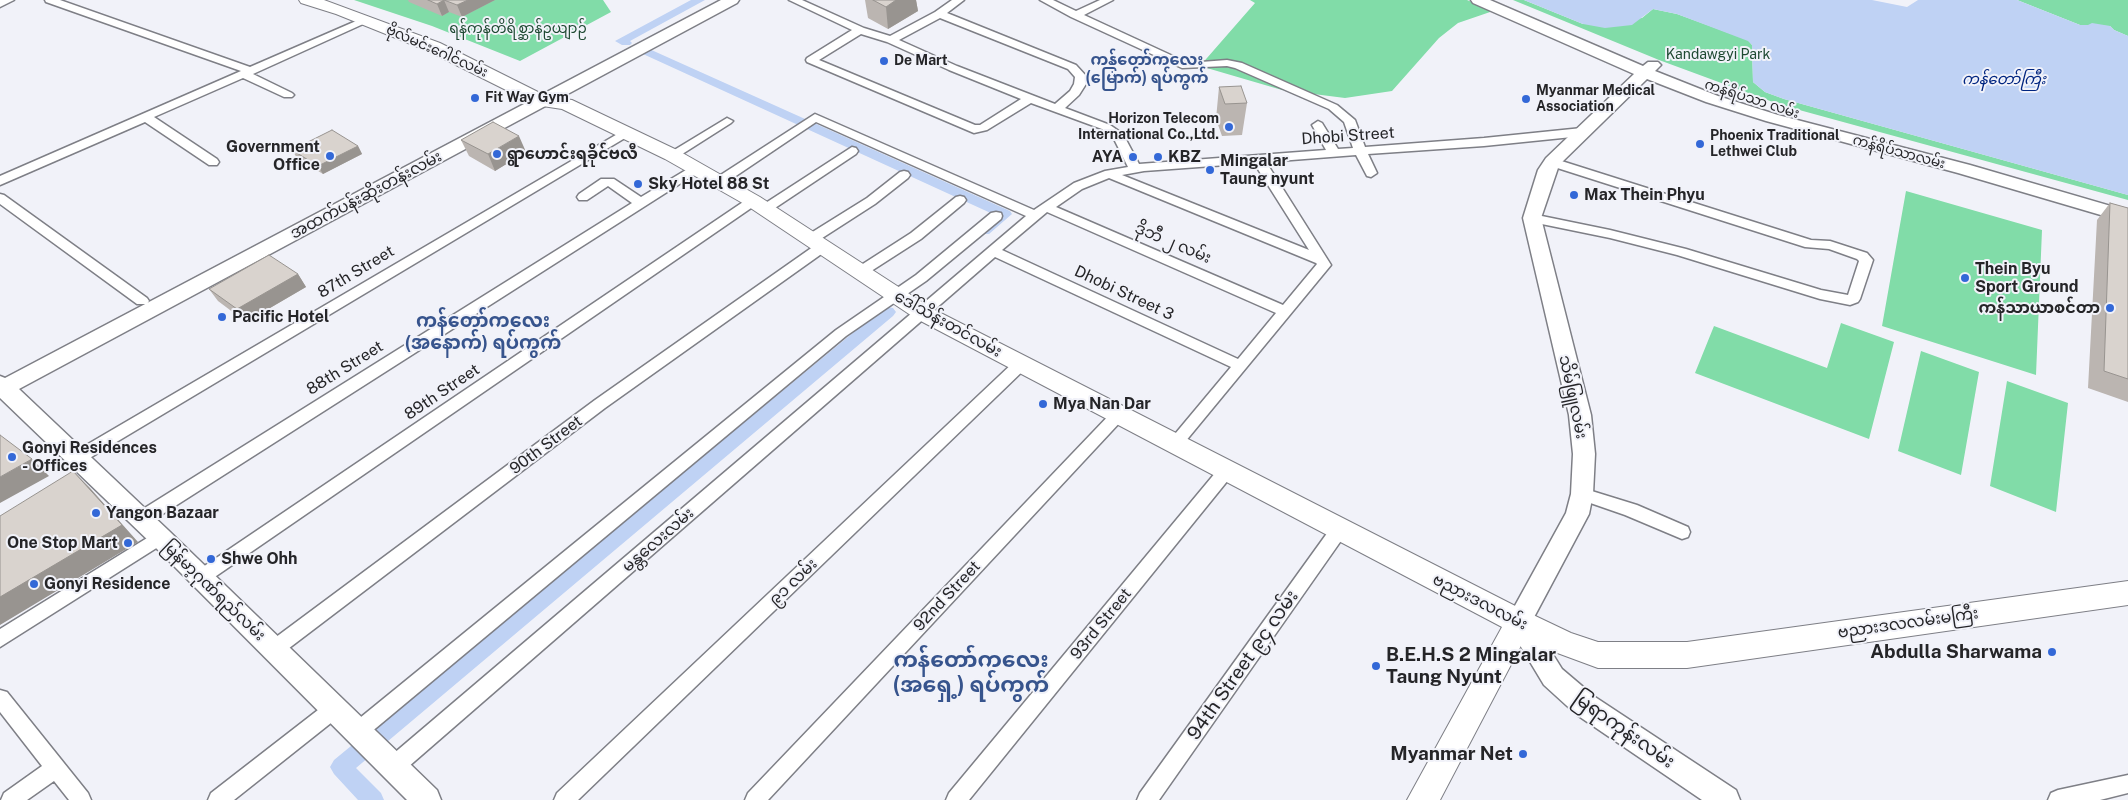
<!DOCTYPE html>
<html>
<head>
<meta charset="utf-8">
<style>
  body { margin:0 }
  canvas { display:block; background:#f1f2f9 }
</style>
</head>
<body>
<canvas width="2128" height="800"></canvas>
<script>
const context = document.querySelector('canvas').getContext('2d');
context.lineJoin = 'round';
function fillPath(path, color) { context.fillStyle = color; context.fill(path, 'evenodd'); }
const poly = rows => new Path2D(rows.map(r => 'M' + r).join(''));
function stroke(path, color, width, dash) { context.strokeStyle = color; context.lineWidth = width; context.lineCap = dash ? 'butt' : 'round'; context.setLineDash(dash || []); context.stroke(path); }
function label(font, color, halo, rows, align = 'center') {
  context.font = font + ' "Public Sans","Noto Sans Myanmar",sans-serif'; context.lineWidth = 4; context.setLineDash([]); context.textBaseline = 'middle'; context.strokeStyle = halo; context.fillStyle = color; for (const [text, x, y, turn = 0] of rows) {
    context.save(); context.translate(x, y); context.rotate((+turn || 0) * Math.PI / 180); context.textAlign = isNaN(turn) ? turn : align; if (halo) context.strokeText(text, 0, 0); context.fillText(text, 0, 0); context.restore();
  }
}
fillPath(poly([
  [354,0,603,0,611,12,520,61,432,26],
  [1250,0,1467,0,1493,11,1458,23,1439,38,1392,91,1345,98,1282,90,1200,66,1255,3],
  [1513,0,1524,0,1583,24,1642,18,1653,9,1677,14,1748,40,1752,45,1753,82,1765,92,1784,99,2128,195,2128,200,1781,105,1659,60],
  [2017,0,2128,0,2128,36,2114,30,2110,26,2080,25],
  [1906,191,2042,230,2036,375,1882,326],
  [1841,323,1894,342,1869,439,1695,373,1714,326,1827,368],
  [1921,351,1979,372,1961,475,1898,451],
  [2007,381,2068,403,2056,512,1990,486]
]), '#81dca8');
fillPath(poly([
  [1524,0,1872,0,1907,7,1918,0,2017,0,2080,25,2088,25,2092,23,2110,26,2114,30,2128,36,2128,195,1784,99,1765,92,1753,82,1752,45,1748,41,1677,14,1653,9,1632,25,1605,28,1583,24]
]), '#bfd2f4');
fillPath(poly([
  [691,0,705,0,630,41,632,43,630,45,622,45,615,41,691,0],
  [647,48,1010,211,1012,214,989,234,979,234,977,231,979,228,995,215,643,54,641,52,647,48],
  [888,307,893,308,896,312,893,316,356,768,381,793,384,800,358,800,334,774,330,767,334,760,883,308,888,307]
]), '#bfd2f4');
const street = poly([
  [0,0,14,0,0,7,0,0],
  [45,0,60,0,250,67,363,18,367,17,372,20,253,74,292,93,294,95,292,97,284,97,243,78,154,117,217,159,219,162,217,165,209,165,145,122,0,185,0,176,241,71,46,2,45,0],
  [789,0,802,0,864,28,890,36,935,12,952,0,964,0,947,13,1076,65,1087,77,1086,84,1079,95,1065,108,1110,125,1123,134,1139,164,1326,150,1312,125,1318,121,1322,123,1338,149,1353,148,1344,122,1329,109,1235,68,1227,66,1182,68,1071,17,1040,0,1053,0,1076,11,1100,0,1113,0,1084,15,1188,63,1227,60,1242,63,1337,105,1355,120,1365,147,1484,138,1582,128,1588,132,1582,136,1484,146,1368,154,1377,173,1371,177,1367,176,1356,155,1266,162,1331,265,1180,448,1175,450,1170,448,1167,444,1170,440,1231,367,995,257,400,774,393,776,386,774,383,767,386,760,1026,216,816,122,724,184,716,184,714,181,716,178,815,114,1034,210,1074,183,1105,171,1128,167,1114,139,1102,129,1031,103,987,130,974,133,807,62,806,60,807,58,852,30,789,0],
  [940,18,1068,69,1075,77,1074,84,1070,91,1055,104,957,66,899,40,940,18],
  [861,34,887,42,949,70,1021,99,980,125,975,125,819,60,861,34],
  [1254,163,1309,250,1122,175,1144,171,1254,163],
  [1109,178,1316,263,1317,264,1283,305,1056,207,1082,189,1109,178],
  [1047,212,1276,313,1238,359,1002,250,1047,212],
  [727,118,733,121,731,123,676,158,672,159,666,155,727,118],
  [626,129,630,131,632,133,630,135,83,462,77,464,71,462,69,458,71,454,626,129],
  [852,147,856,148,858,151,856,154,769,212,761,212,759,209,761,206,852,147],
  [1552,158,1811,240,1830,241,1867,253,1873,260,1860,299,1858,302,1850,305,1820,299,1677,255,1610,238,1527,221,1526,218,1532,214,1610,230,1686,249,1821,290,1848,295,1859,261,1857,259,1829,249,1805,247,1548,165,1546,162,1548,159,1552,158],
  [696,164,700,165,702,168,700,171,147,524,141,526,135,524,133,519,135,514,632,203,608,186,587,200,579,200,577,197,579,194,601,179,614,179,641,197,696,164],
  [904,171,908,172,910,175,908,178,875,204,816,242,806,242,804,239,806,236,867,198,900,172,904,171],
  [0,194,4,195,147,298,149,301,147,304,137,304,0,204,0,194],
  [960,196,964,197,966,200,964,203,921,239,865,275,855,275,853,272,855,269,911,233,956,197,960,196],
  [753,197,759,201,757,204,206,583,200,585,194,583,191,578,194,573,749,198,753,197],
  [996,212,1001,213,1002,216,1001,219,926,281,846,336,364,738,357,741,350,738,347,732,350,726,836,330,916,275,991,213,996,212],
  [822,243,829,247,827,250,605,408,280,655,274,657,268,655,265,649,268,643,595,400,817,244,822,243],
  [1021,359,1026,360,1028,364,1026,368,578,800,554,800,557,793,1016,360,1021,359],
  [1119,408,1124,410,1127,414,1124,418,768,800,745,800,748,793,1114,410,1119,408],
  [1227,464,1233,466,1235,470,1233,474,969,800,946,800,949,793,1221,466,1227,464],
  [1582,488,1637,505,1688,527,1690,532,1688,537,1682,539,1625,515,1576,498,1574,494,1576,490,1582,488],
  [1339,523,1345,525,1347,530,1345,535,1159,800,1137,800,1140,793,1333,525,1339,523],
  [160,530,166,532,168,537,166,542,0,647,0,629,160,530],
  [0,690,7,692,88,793,91,800,69,800,54,781,27,800,1,800,4,793,42,766,0,712,0,690],
  [334,700,341,703,343,709,341,715,234,800,208,800,211,793,327,703,334,700],
  [2128,775,2128,793,2100,800,2048,800,2051,793,2058,790,2128,775]
]);
const secondary = poly([
  [721,0,739,0,737,3,19,389,168,530,437,790,441,800,407,800,152,544,0,398,0,376,5,378,721,0],
  [1471,0,1490,0,1643,66,1648,62,1658,62,1661,65,1655,71,1718,96,1778,115,1970,165,2128,211,2128,223,1958,173,1766,121,1706,102,1647,79,1559,165,1541,218,1591,415,1595,454,1593,494,1589,514,1532,621,1562,669,1595,697,1736,790,1740,800,1702,800,1577,715,1544,685,1506,622,1566,513,1571,494,1573,454,1569,415,1523,218,1538,170,1546,158,1634,74,1473,3,1471,0]
]);
const primary = poly([
  [299,0,324,0,440,43,546,96,572,100,679,151,760,197,931,308,1529,613,1571,633,1598,642,1687,642,2128,581,2128,605,1687,668,1598,668,1552,651,1525,638,1440,800,1407,800,1502,627,915,318,746,205,665,159,562,109,536,105,428,51,336,14,301,3,299,0]
]);
stroke(street, '#7e7f86', 3);
stroke(secondary, '#7e7f86', 3);
stroke(primary, '#7e7f86', 2);
fillPath(street, '#fff');
fillPath(secondary, '#fff');
fillPath(primary, '#fff');
fillPath(poly([
  [408,0,495,0,462,17,449,12,442,16,409,2],
  [865,0,916,0,918,11,888,29,868,18],
  [1219,87,1247,103,1242,135,1222,136,1216,119],
  [461,140,526,152,495,171,469,156],
  [358,146,362,154,323,174,297,158,292,150],
  [2110,203,2128,208,2128,402,2088,388,2097,220],
  [298,274,306,287,246,322,218,301,209,289]
]), '#bbb5b1');
fillPath(poly([
  [444,0,449,12,442,16,437,4],
  [468,0,495,0,462,17,457,5],
  [896,0,916,0,918,11,888,29,886,7],
  [519,136,526,152,495,171,488,154],
  [358,146,362,154,323,174,318,166],
  [298,274,306,287,246,322,237,309],
  [32,459,49,476,0,503,0,477],
  [73,471,90,488,138,542,0,625,0,597]
]), '#989490');
const building = poly([
  [428,0,468,0,457,5,444,0,437,4,428,0],
  [873,0,896,0,886,7,873,0],
  [1241,86,1247,103,1225,104,1219,87,1241,86],
  [493,122,519,136,488,154,461,140,493,122],
  [332,130,358,146,318,166,292,150,332,130],
  [2110,203,2128,208,2128,379,2104,371,2110,203],
  [269,255,298,274,237,309,209,289,269,255],
  [0,435,32,459,0,477,0,435],
  [73,471,122,525,0,597,0,516,73,471]
]);
fillPath(building, '#d9d3ce');
stroke(building, '#989490', 1);
for (const [x, y, r, color] of [
  [884,61,5,"#3368d7"],
  [475,98,5,"#3368d7"],
  [1526,99,5,"#3368d7"],
  [1229,127,5,"#3368d7"],
  [1700,144,5,"#3368d7"],
  [497,154,5,"#3368d7"],
  [330,156,5,"#3368d7"],
  [1133,157,5,"#3368d7"],
  [1158,157,5,"#3368d7"],
  [1210,170,5,"#3368d7"],
  [638,184,5,"#3368d7"],
  [1574,195,5,"#3368d7"],
  [1965,278,5,"#3368d7"],
  [2110,308,5,"#3368d7"],
  [222,317,5,"#3368d7"],
  [1043,404,5,"#3368d7"],
  [12,457,5,"#3368d7"],
  [96,513,5,"#3368d7"],
  [128,543,5,"#3368d7"],
  [211,559,5,"#3368d7"],
  [34,584,5,"#3368d7"],
  [2052,652,5,"#3368d7"],
  [1376,666,5,"#3368d7"],
  [1523,754,5,"#3368d7"]
]) { const dot = new Path2D(); dot.arc(x, y, r, 0, 2 * Math.PI); context.fillStyle = color; context.fill(dot); stroke(dot, '#f1f2f9', 2); }
label('14px', '#1e4932', '#f1f2f9', [
  ["ရန်ကုန်တိရိစ္ဆာန်ဥယျာဉ်",518,29],
  ["Kandawgyi Park",1718,55]
]);
label('14px', '#252528', '#f1f2f9', [
  ["ဗိုလ်မင်းဂေါင်လမ်း",437,51,24],
  ["ကန်ရိပ်သာ လမ်း",1752,99,18],
  ["ကန်ရိပ်သာလမ်း",1899,152,15]
]);
label('bold 14px', '#252528', '#f1f2f9', [
  ["De Mart",894,61],
  ["Myanmar Medical",1536,91],
  ["Association",1536,107],
  ["Fit Way Gym",485,98],
  ["Horizon Telecom",1219,119,"right"],
  ["International Co.,Ltd.",1219,135,"right"],
  ["Phoenix Traditional",1710,136],
  ["Lethwei Club",1710,152]
], 'left');
label('italic 15px', '#002580', '#f1f2f9', [
  ["ကန်တော်ကြီး",2004,79]
]);
label('bold 16px', '#37548d', '#f1f2f9', [
  ["ကန်တော်ကလေး",1147,60],
  ["(မြောက်) ရပ်ကွက်",1147,78]
]);
label('16px', '#252528', '#f1f2f9', [
  ["Dhobi Street",1348,136,-4],
  ["အထက်ပန်းဆိုးတန်းလမ်း",366,195,-28],
  ["ဒိုဘီ ၂ လမ်း",1173,243,23],
  ["87th Street",356,272,-31],
  ["Dhobi Street 3",1124,293,25],
  ["ဒေါ်သိန်းတင်လမ်း",948,324,29],
  ["88th Street",345,368,-32],
  ["89th Street",442,392,-34],
  ["သိမ်ဖြူလမ်း",1573,397,78],
  ["90th Street",546,445,-37],
  ["မန္တလေးလမ်း",658,540,-41],
  ["၉၁ လမ်း",793,582,-44],
  ["မြန်မာ့ဂုဏ်ရည်လမ်း",214,591,44],
  ["92nd Street",947,596,-47],
  ["ဗညားဒလလမ်း",1480,602,27],
  ["ဗညားဒလလမ်းမကြီး",1908,623,-8],
  ["93rd Street",1101,624,-51]
]);
label('bold 16px', '#252528', '#f1f2f9', [
  ["Government",320,147,"right"],
  ["Office",320,165,"right"],
  ["ရွာဟောင်းရခိုင်ဗလီ",507,154],
  ["AYA",1123,157,"right"],
  ["KBZ",1168,157],
  ["Mingalar",1220,161],
  ["Taung nyunt",1220,179],
  ["Sky Hotel 88 St",648,184],
  ["Max Thein Phyu",1584,195],
  ["Thein Byu",1975,269],
  ["Sport Ground",1975,287],
  ["ကန်သာယာစင်တာ",2100,308,"right"],
  ["Pacific Hotel",232,317],
  ["Mya Nan Dar",1053,404],
  ["Gonyi Residences",22,448],
  ["- Offices",22,466],
  ["Yangon Bazaar",106,513],
  ["One Stop Mart",118,543,"right"],
  ["Shwe Ohh",221,559],
  ["Gonyi Residence",44,584]
], 'left');
label('bold 19px', '#37548d', '#f1f2f9', [
  ["ကန်တော်ကလေး",483,321],
  ["(အနောက်) ရပ်ကွက်",483,343]
]);
label('bold 19px', '#252528', '#f1f2f9', [
  ["Abdulla Sharwama",2042,652],
  ["B.E.H.S 2 Mingalar",1386,655,"left"],
  ["Taung Nyunt",1386,677,"left"],
  ["Myanmar Net",1513,754]
], 'right');
label('19px', '#252528', '#f1f2f9', [
  ["94th Street ၉၄ လမ်း",1243,665,-55],
  ["မြရာကုန်းလမ်း",1624,730,35]
]);
label('bold 22px', '#37548d', '#f1f2f9', [
  ["ကန်တော်ကလေး",971,660],
  ["(အရှေ့) ရပ်ကွက်",971,685]
]);
</script>
</body>
</html>
